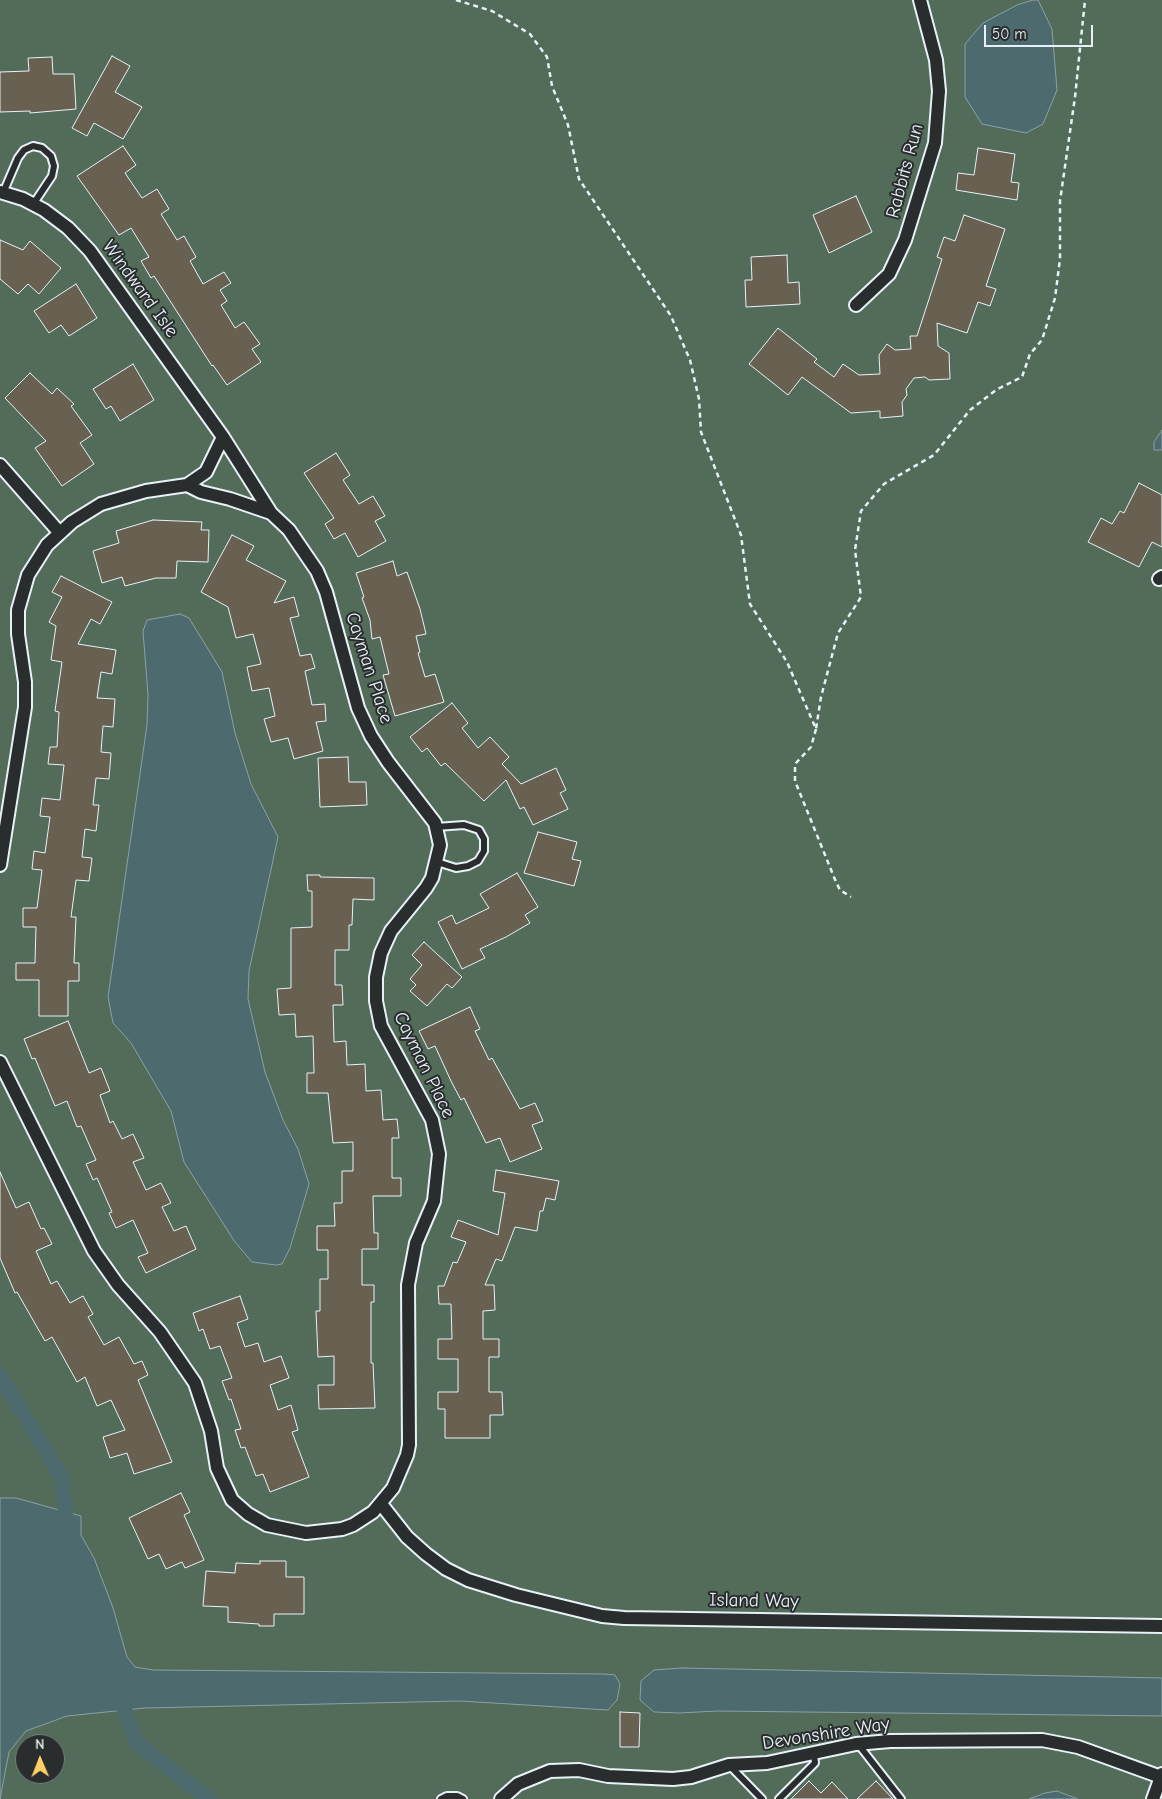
<!DOCTYPE html>
<html>
<head>
<meta charset="utf-8">
<style>
  body { margin:0 }
  #map { position:relative; width:1162px; height:1799px; overflow:hidden; background:#3d3c38; font-family:"Comic Neue",sans-serif }
  canvas { display:block }
  .north { position:absolute; left:15px; top:1734px; width:50px; height:50px; box-sizing:border-box; background:#2a2d2e; border:1px solid #767b7f; border-radius:50%; rotate:359deg; font-size:14px; font-weight:700; line-height:20px; text-align:center; color:#e8f1f8 }
  .north::after { content:''; display:block; margin:auto; width:18px; height:22px; background:#ffd166; clip-path:polygon(50% 0,100% 100%,50% 72%,0 100%) }
  .scale { position:absolute; left:984px; top:25px; width:109px; height:22px; box-sizing:border-box; border:2px solid #e8f1f8; border-top:0; padding-left:6px; font-size:15px; line-height:18px; white-space:nowrap; color:#e8f1f8; -webkit-text-stroke:4px #2a2d2e; paint-order:stroke }
</style>
</head>
<body>
<div id="map">
<canvas width="1162" height="1799"></canvas>
<div class="north">N</div>
<div class="scale">50 m</div>
</div>
<script>
const context = document.querySelector('canvas').getContext('2d');
context.lineJoin = 'round';
function fillPath(path, color) { context.fillStyle = color; context.fill(path, 'evenodd'); }
const poly = rows => new Path2D(rows.map(r => 'M' + r).join(''));
function stroke(path, color, width, dash) { context.strokeStyle = color; context.lineWidth = width; context.lineCap = dash ? 'butt' : 'round'; context.setLineDash(dash || []); context.stroke(path); }
function label(font, color, halo, rows, align = 'center') {
  context.font = font + ' "Comic Neue",sans-serif'; context.lineWidth = 4; context.setLineDash([]); context.textBaseline = 'middle'; context.strokeStyle = halo; context.fillStyle = color; for (const [text, x, y, turn = 0] of rows) {
    context.save(); context.translate(x, y); context.rotate((+turn || 0) * Math.PI / 180); context.textAlign = isNaN(turn) ? turn : align; if (halo) context.strokeText(text, 0, 0); context.fillText(text, 0, 0); context.restore();
  }
}
fillPath(poly([
  [0,0,1162,0,1162,1799,0,1799],
  [25,1744,55,1744,55,1774,25,1774]
]), '#536c59');
const water = poly([
  [1033,0,1038,0,1052,29,1057,90,1043,124,1026,133,982,124,965,97,965,44,983,23,1017,5,1033,0],
  [1162,430,1162,450,1154,450,1154,442,1162,430],
  [180,614,189,618,222,672,235,733,251,784,278,837,249,971,248,999,265,1072,283,1120,298,1149,309,1184,290,1248,282,1264,276,1265,252,1262,235,1242,184,1162,171,1111,131,1043,113,1023,108,997,147,725,148,695,143,631,147,620,180,614],
  [0,1498,16,1498,81,1516,81,1535,94,1558,113,1608,127,1657,135,1667,153,1670,604,1674,615,1675,620,1684,617,1700,608,1710,460,1701,145,1708,67,1716,26,1731,9,1752,0,1799,0,1498],
  [682,1668,1162,1678,1162,1716,717,1711,679,1713,654,1712,640,1700,641,1681,654,1670,682,1668],
  [1057,1791,1078,1799,1029,1799,1045,1793,1057,1791]
]);
fillPath(water, '#4d6b6f');
stroke(water, '#8ba1a6', 1);
stroke(poly([
  [0,1375,62,1478,67,1531],
  [117,1690,137,1743,209,1799]
]), '#4d6b6f', 15);
const building = poly([
  [112,56,130,66,115,92,142,107,123,139,94,123,87,136,72,128,112,56],
  [52,57,53,74,74,74,76,109,30,113,30,111,0,112,0,72,29,71,28,58,52,57],
  [123,146,136,165,125,173,142,198,157,189,169,209,161,214,177,240,184,236,196,257,190,261,203,284,224,272,231,283,220,290,227,301,221,305,235,328,244,322,260,344,252,349,261,362,227,385,213,365,212,366,154,276,151,278,141,261,149,257,131,228,119,235,77,176,123,146],
  [978,148,1015,154,1011,182,1019,183,1017,200,956,190,958,173,974,175,978,148],
  [856,196,872,232,829,253,813,215,856,196],
  [964,215,1005,229,986,286,996,289,990,306,978,302,967,333,937,323,938,346,949,353,950,379,929,380,925,377,914,378,906,389,907,395,902,402,903,416,880,418,880,411,851,413,802,377,788,395,749,364,778,328,817,359,814,362,834,377,843,364,859,375,880,374,879,355,887,344,895,350,911,349,910,336,917,336,942,259,937,257,944,237,955,241,964,215],
  [0,240,23,250,30,241,61,268,39,294,28,284,18,294,0,279,0,240],
  [787,255,788,283,799,282,800,304,746,307,745,280,752,280,751,257,787,255],
  [76,284,97,318,69,336,61,325,49,333,34,311,76,284],
  [133,364,154,400,120,421,111,406,106,409,93,389,133,364],
  [30,373,52,394,57,388,74,404,71,406,92,435,80,443,94,464,62,486,35,448,46,441,5,398,30,373],
  [336,453,350,475,343,480,359,504,373,496,385,516,375,521,386,541,358,557,345,533,334,539,325,524,334,518,304,473,336,453],
  [1139,483,1162,495,1162,547,1152,542,1139,567,1088,542,1101,518,1112,524,1120,511,1124,513,1139,483],
  [153,520,202,522,201,530,209,530,208,562,177,561,176,578,156,578,125,586,122,577,102,583,93,551,119,543,116,531,153,520],
  [232,535,254,546,246,560,286,581,274,603,294,597,299,616,290,618,300,656,311,654,315,668,305,671,312,705,325,704,326,721,316,722,323,751,294,759,288,738,271,742,264,719,275,716,269,688,252,691,247,667,261,664,253,634,236,638,228,607,201,592,232,535],
  [393,561,397,576,407,572,420,609,426,634,416,636,420,652,418,653,425,677,435,674,444,702,395,716,383,675,389,674,380,637,372,639,370,620,362,598,364,597,356,573,393,561],
  [61,576,112,602,100,624,91,619,78,644,116,650,112,674,101,672,97,698,115,699,113,727,103,726,101,752,111,753,109,779,96,778,93,805,99,805,96,831,85,829,82,857,92,858,89,881,76,880,71,917,76,917,74,963,79,963,79,981,68,981,68,1016,39,1016,39,980,16,980,16,963,35,963,36,927,23,927,23,908,37,908,42,870,32,869,34,851,45,853,50,817,40,816,42,798,60,800,64,765,48,764,50,747,57,747,59,712,55,711,62,662,51,660,56,626,49,622,62,597,52,592,61,576],
  [452,703,468,723,462,728,478,748,490,737,509,757,502,764,521,784,556,768,566,790,560,793,568,809,533,825,524,807,520,809,506,780,484,801,445,763,441,766,427,748,422,752,410,737,452,703],
  [348,757,349,782,366,782,367,805,320,807,318,758,348,757],
  [538,832,577,842,572,859,581,861,574,886,524,873,538,832],
  [517,873,538,907,525,915,530,923,506,937,480,949,485,958,462,969,438,922,452,915,456,924,489,908,480,894,517,873],
  [307,875,320,875,320,877,374,878,374,900,353,899,352,925,349,925,349,950,335,950,335,985,342,985,343,1005,333,1005,334,1042,346,1041,347,1065,365,1064,366,1091,381,1090,383,1120,397,1119,399,1138,392,1138,392,1178,401,1178,401,1196,373,1196,374,1233,378,1233,378,1249,362,1249,362,1285,374,1285,374,1302,371,1302,371,1363,373,1363,375,1408,319,1409,318,1385,334,1385,334,1356,318,1357,316,1311,320,1311,320,1279,328,1279,328,1250,317,1250,317,1226,335,1226,334,1203,342,1203,342,1171,353,1171,353,1142,333,1143,328,1093,307,1093,307,1073,314,1073,313,1036,296,1037,295,1014,279,1015,277,989,291,988,291,928,312,927,312,891,308,891,307,875],
  [424,942,462,977,452,988,447,984,427,1006,410,991,416,985,410,979,422,965,412,955,424,942],
  [470,1007,480,1029,475,1031,489,1060,492,1058,520,1109,535,1103,543,1121,532,1125,542,1149,510,1162,500,1138,486,1143,464,1098,461,1100,451,1081,435,1046,428,1049,419,1031,470,1007],
  [68,1021,89,1073,101,1068,110,1091,100,1095,110,1123,113,1121,122,1139,133,1134,144,1158,133,1162,146,1190,161,1183,171,1203,162,1207,174,1231,186,1226,196,1249,146,1273,138,1257,148,1253,133,1220,116,1228,109,1213,112,1212,97,1178,93,1180,86,1164,96,1160,81,1126,77,1127,67,1101,55,1106,35,1058,32,1059,24,1039,68,1021],
  [496,1170,559,1181,555,1200,546,1198,543,1211,540,1211,537,1231,515,1227,502,1261,496,1259,485,1285,494,1285,495,1310,483,1311,483,1339,499,1339,499,1357,489,1357,489,1392,502,1392,503,1415,490,1415,490,1438,445,1438,445,1409,438,1409,438,1392,458,1392,458,1359,438,1359,438,1339,452,1339,451,1304,439,1304,438,1286,444,1286,453,1262,457,1263,466,1242,451,1237,458,1220,498,1235,505,1193,493,1191,496,1170],
  [0,1172,16,1208,29,1202,41,1229,44,1228,52,1244,36,1251,51,1284,57,1281,70,1303,83,1296,93,1314,88,1317,104,1345,119,1337,134,1364,142,1361,148,1375,138,1380,172,1462,134,1474,127,1453,110,1458,103,1437,125,1430,111,1400,97,1406,85,1377,77,1382,52,1337,45,1341,17,1292,15,1293,0,1258,0,1172],
  [240,1296,248,1319,237,1323,245,1347,258,1343,264,1362,281,1356,289,1378,270,1385,278,1410,291,1405,298,1430,292,1432,309,1477,270,1492,263,1474,256,1476,245,1447,241,1448,235,1430,241,1429,231,1399,229,1400,222,1381,232,1378,220,1346,210,1349,203,1329,199,1331,193,1313,240,1296],
  [181,1493,190,1512,184,1515,204,1560,185,1568,182,1562,166,1569,159,1554,148,1559,129,1518,181,1493],
  [260,1561,286,1561,286,1577,304,1577,304,1614,274,1614,274,1626,259,1626,259,1624,228,1622,228,1607,203,1606,206,1571,235,1573,236,1563,260,1564,260,1561],
  [620,1712,640,1713,639,1747,620,1747,620,1712],
  [809,1781,821,1793,832,1782,848,1799,791,1799,809,1781],
  [876,1781,893,1799,857,1799,876,1781]
]);
fillPath(building, '#686050');
stroke(building, '#e8f1f8', 1);
const service = poly([
  [3,193,18,158,24,150,33,146,42,148,51,156,54,166,52,176,34,203],
  [436,827,464,825,479,830,484,839,484,851,478,861,468,866,456,868,437,862],
  [858,1744,901,1799],
  [730,1766,762,1799],
  [441,1799,447,1796,457,1796,463,1799],
  [779,1799,815,1763,814,1754]
]);
const minor = poly([
  [0,192,23,199,44,210,68,228,90,251,223,437,271,513],
  [856,305,889,274,905,240,935,143,939,91,936,60,920,0],
  [0,465,59,532],
  [187,485,206,472,223,437],
  [1159,579,1162,577],
  [0,865,25,707,25,682,18,634,18,610,28,575,47,545,72,522,101,504,146,491,187,485,201,492,230,499,271,513,289,530,317,571,326,592,358,708,371,736,388,762,435,823,440,845,432,878,426,888,391,931,381,953,376,977,376,1001,381,1026,432,1120,439,1154,434,1201,416,1243,408,1285,409,1445,407,1455,393,1488,373,1512,353,1525,342,1529,306,1533,267,1525,248,1514,232,1500,217,1468,211,1431,195,1383,160,1332,118,1285,94,1251,0,1062],
  [381,1504,407,1537,426,1554,446,1569,468,1580,516,1595,602,1616,624,1618,1162,1626],
  [501,1799,518,1784,550,1771,579,1770,608,1776,673,1779,691,1777,729,1765,767,1763,856,1744,890,1741,1042,1740,1078,1747,1161,1777],
  [1153,1799,1162,1774]
]);
stroke(service, '#e8f1f8', 10);
stroke(minor, '#e8f1f8', 16);
stroke(poly([
  [456,0,492,11,530,34,547,57,552,86,568,125,579,179,671,316,690,360,699,399,701,432,741,535,750,604,787,662,816,729,821,697,838,633,861,597,855,550,861,511,884,484,934,455,970,410,996,390,1022,377,1030,354,1042,340,1055,298,1060,259,1060,201,1075,97,1085,0],
  [816,729,811,747,795,764,795,781,836,882,840,890,851,897]
]), '#e8f1f8', 2.5, [5, 4]);
stroke(service, '#2a2d2e', 6);
stroke(minor, '#2a2d2e', 12);
label('19px', '#e8f1f8', '#2a2d2e', [
  ["Rabbits Run",905,171,-75],
  ["Windward Isle",140,289,54],
  ["Cayman Place",369,668,72],
  ["Cayman Place",424,1065,64],
  ["Island Way",754,1601,1],
  ["Devonshire Way",826,1734,-9]
]);
</script>
</body>
</html>
